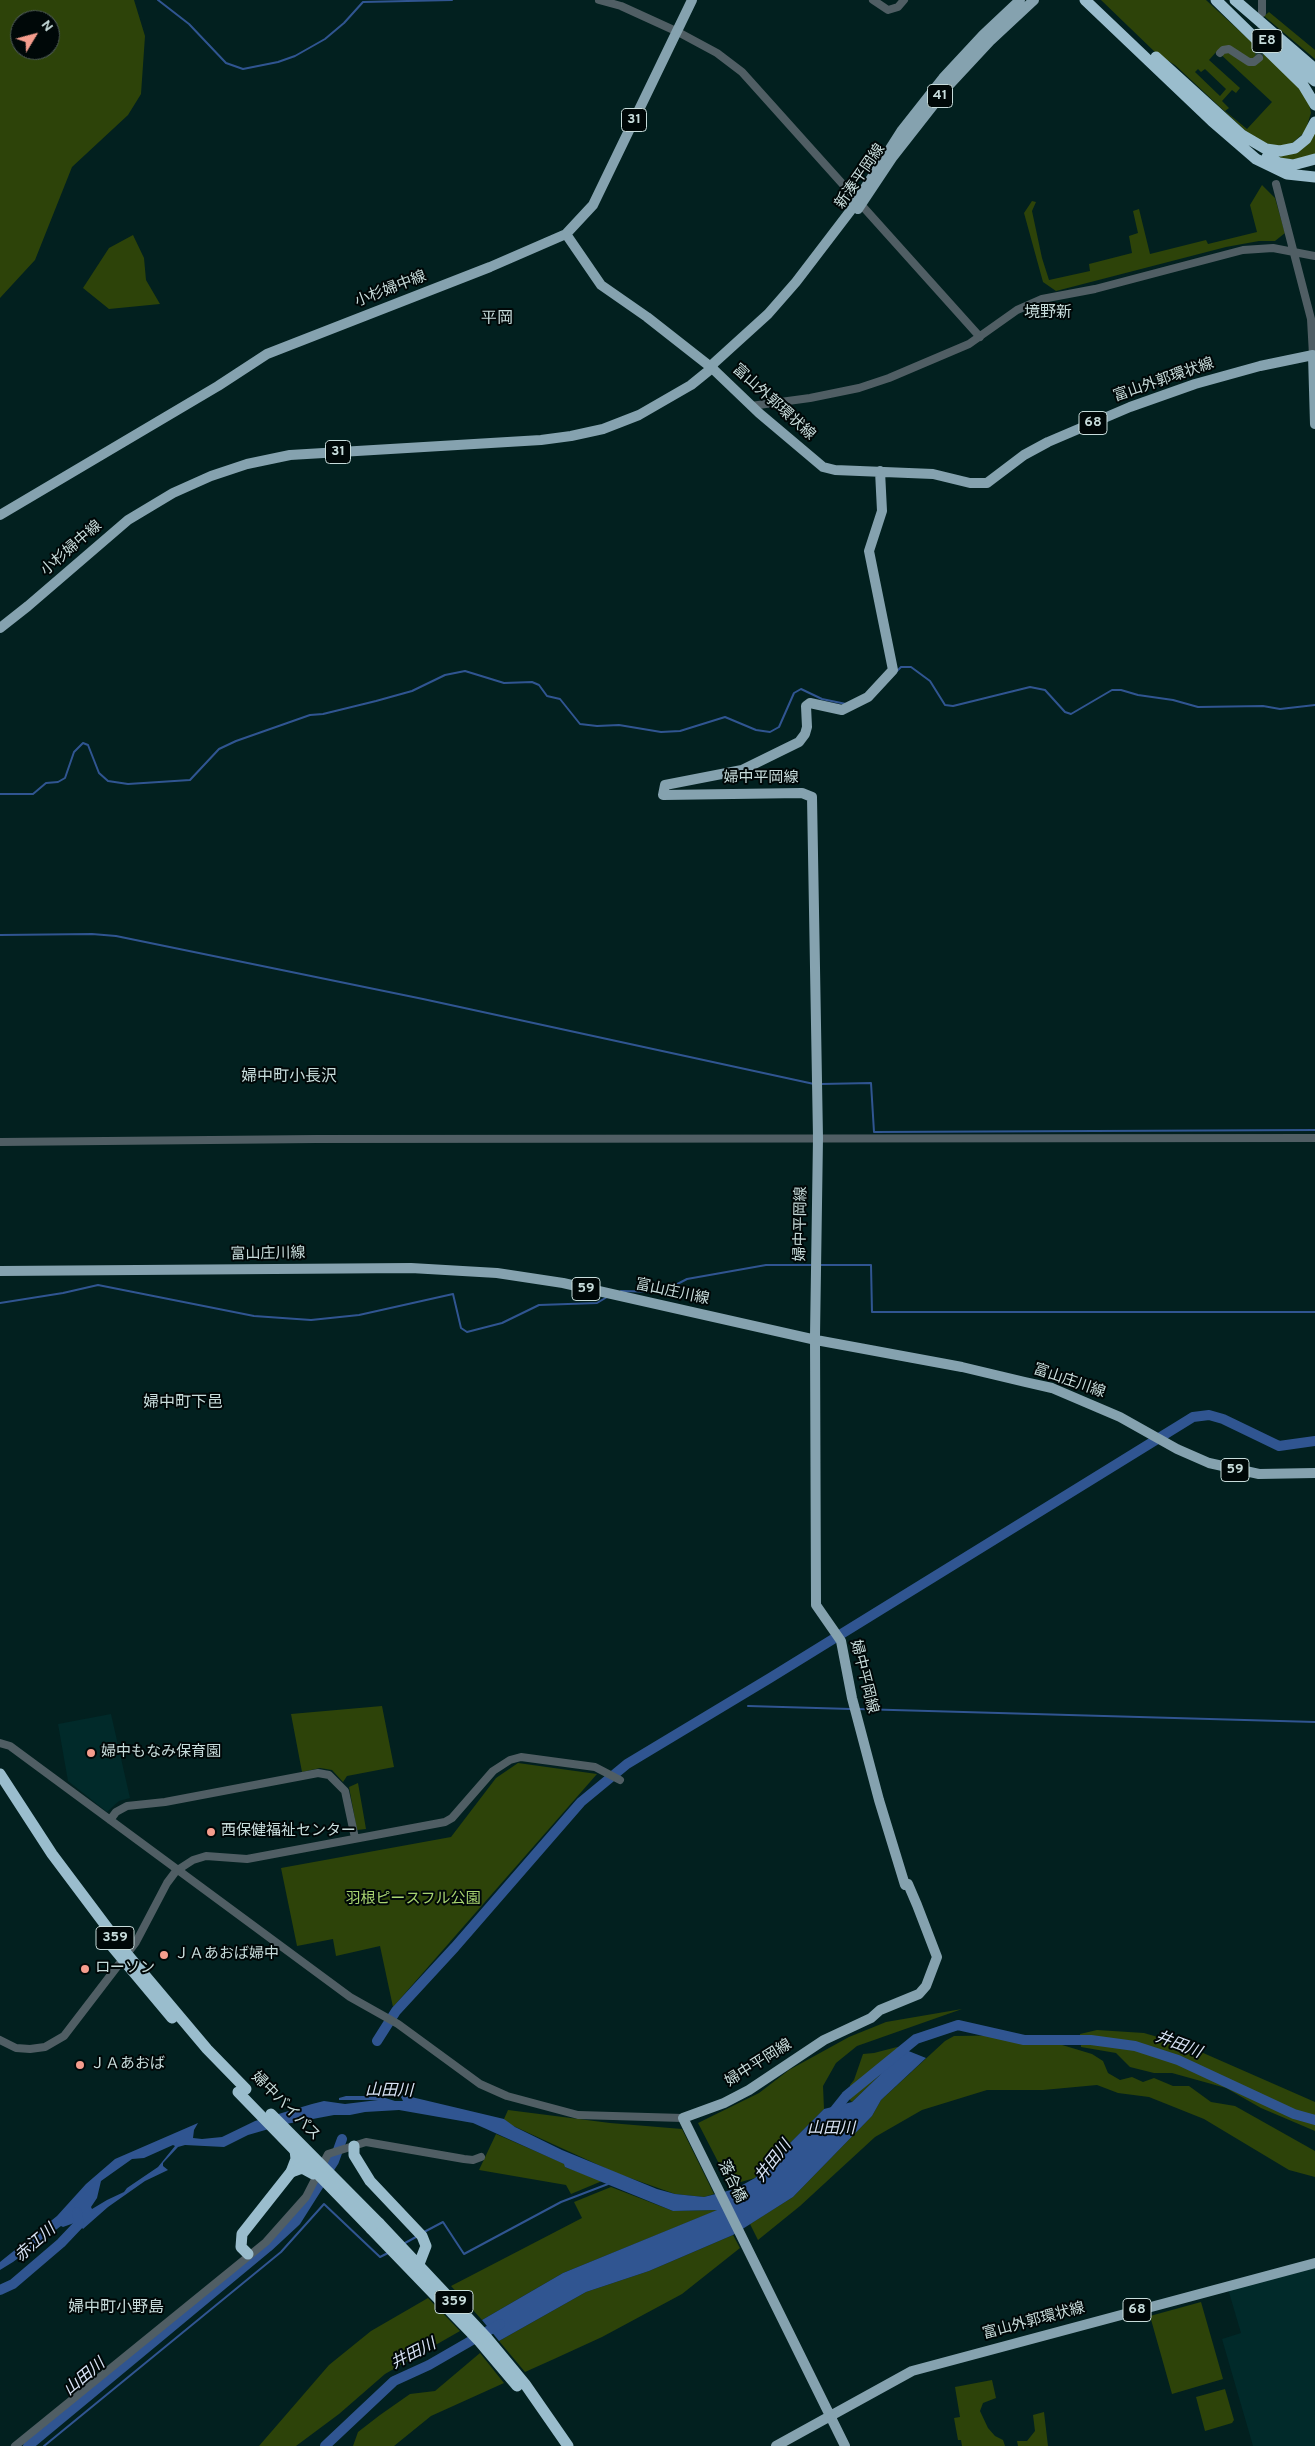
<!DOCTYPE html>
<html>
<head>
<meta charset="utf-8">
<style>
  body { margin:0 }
  #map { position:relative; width:1315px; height:2446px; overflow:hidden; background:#02201f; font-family:Overpass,sans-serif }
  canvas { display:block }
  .north { position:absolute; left:10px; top:10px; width:50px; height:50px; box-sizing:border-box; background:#000808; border:1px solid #505d5c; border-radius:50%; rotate:53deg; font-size:14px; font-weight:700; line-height:20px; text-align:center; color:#c7dcdb }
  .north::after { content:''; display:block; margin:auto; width:18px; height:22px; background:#f59d8d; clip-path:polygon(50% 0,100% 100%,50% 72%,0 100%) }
</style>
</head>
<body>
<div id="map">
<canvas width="1315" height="2446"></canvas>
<div class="north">N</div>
</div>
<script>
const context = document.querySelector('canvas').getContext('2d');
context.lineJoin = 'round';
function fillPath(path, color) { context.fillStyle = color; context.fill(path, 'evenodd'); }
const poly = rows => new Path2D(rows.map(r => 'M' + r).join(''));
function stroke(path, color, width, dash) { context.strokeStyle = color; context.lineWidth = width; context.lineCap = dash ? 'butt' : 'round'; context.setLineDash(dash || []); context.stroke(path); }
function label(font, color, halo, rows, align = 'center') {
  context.font = font + ' Overpass,"Noto Sans JP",sans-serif'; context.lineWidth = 4; context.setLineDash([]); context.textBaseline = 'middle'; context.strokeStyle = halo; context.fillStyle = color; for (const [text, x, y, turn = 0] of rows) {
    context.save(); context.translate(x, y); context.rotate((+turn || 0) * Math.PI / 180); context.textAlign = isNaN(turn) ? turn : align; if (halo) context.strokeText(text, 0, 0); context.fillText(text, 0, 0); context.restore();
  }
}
fillPath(poly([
  [111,1714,130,1798,119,1801,107,1812,68,1781,58,1724],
  [1315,2267,1315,2446,1253,2446,1222,2339,1241,2333,1228,2289]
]), '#012a2a');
fillPath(poly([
  [0,0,134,0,145,36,141,94,128,115,72,167,35,260,0,298],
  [20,20,50,20,50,50,20,50],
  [1101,0,1206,0,1298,85,1309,104,1311,113,1305,132,1290,145,1277,146,1264,143,1250,135,1175,65,1157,54],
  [1217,51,1272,102,1247,129,1225,111,1229,108,1222,101,1232,90,1236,93,1240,88,1209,60],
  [1198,69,1201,72,1205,69,1226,89,1220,96,1195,72],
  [1269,12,1315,50,1315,59,1264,16],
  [1315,132,1315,154,1295,160,1277,158],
  [1262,185,1275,198,1285,233,1275,241,1259,241,1226,247,1056,291,1043,282,1024,213,1032,201,1036,202,1032,211,1042,258,1049,280,1090,271,1089,264,1132,253,1129,236,1138,233,1133,211,1139,209,1150,254,1206,240,1208,244,1257,232,1250,205],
  [133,235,144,258,146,280,160,304,109,309,83,288,109,248],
  [382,1706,394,1767,347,1776,343,1782,332,1770,320,1768,302,1772,291,1714],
  [518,1763,597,1774,393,2007,380,1946,336,1956,333,1939,297,1946,281,1868,451,1837,496,1778],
  [358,1783,366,1829,357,1830,349,1787],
  [962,2009,857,2046,836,2063,823,2086,824,2109,755,2178,730,2185,698,2123,759,2093,789,2070,849,2037,886,2022],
  [1097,2030,1144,2033,1185,2045,1315,2102,1315,2131,1261,2108,1226,2088,1172,2073,1154,2073,1130,2067,1116,2053,1081,2047,1080,2034],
  [1029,2035,1092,2054,1103,2061,1108,2073,1120,2080,1132,2077,1143,2082,1154,2078,1173,2086,1189,2086,1211,2102,1235,2106,1315,2151,1315,2177,1289,2170,1204,2119,1149,2097,1118,2093,1097,2085,1043,2090,987,2090,922,2110,875,2137,800,2206,758,2240,750,2224,793,2197,872,2116,881,2100,945,2041,954,2036],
  [897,2047,901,2048,879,2076,852,2102,850,2100,850,2085,854,2080,863,2054,874,2053],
  [508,2110,610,2123,682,2129,714,2194,704,2197,675,2194,616,2173,509,2124,504,2119],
  [496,2134,565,2164,565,2167,602,2181,571,2194,566,2185,479,2170],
  [611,2187,673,2211,718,2210,563,2273,482,2320,451,2286,582,2218,574,2202],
  [733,2235,740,2248,682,2294,602,2337,554,2359,525,2372,499,2341,586,2292,649,2271],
  [428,2298,460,2331,385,2374,339,2414,296,2446,259,2446,329,2365,371,2331],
  [1201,2302,1223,2379,1172,2394,1150,2316],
  [480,2353,504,2383,431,2416,394,2446,353,2446,358,2432,380,2415,410,2394,435,2391],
  [992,2380,996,2398,983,2403,980,2411,988,2428,995,2436,1003,2440,1005,2446,962,2446,961,2440,958,2440,954,2418,960,2417,955,2387],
  [1225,2389,1234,2420,1232,2423,1205,2431,1196,2397],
  [1044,2412,1048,2446,1018,2446,1017,2441,1027,2441,1035,2431,1033,2415]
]), '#2d4309');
fillPath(poly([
  [901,2048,926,2058,881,2100,872,2116,793,2197,733,2235,649,2271,586,2292,499,2341,482,2320,563,2273,717,2210,673,2211,565,2167,564,2164,473,2123,399,2110,365,2112,350,2115,334,2115,286,2124,248,2135,224,2147,185,2145,178,2147,163,2163,163,2166,168,2170,145,2181,108,2207,83,2229,77,2222,63,2227,61,2226,13,2262,0,2270,0,2262,57,2216,86,2184,115,2159,198,2123,194,2130,193,2138,202,2139,222,2137,255,2121,312,2104,324,2101,345,2104,378,2100,339,2100,339,2098,346,2096,379,2096,395,2101,403,2101,401,2097,403,2095,504,2119,515,2127,562,2150,657,2189,675,2194,704,2197,735,2189,755,2178,824,2109,852,2102,879,2076],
  [173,2145,175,2146,158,2167,127,2188,124,2192,107,2200,92,2209,91,2207,97,2198,101,2181,132,2159,144,2158]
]), '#305591');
stroke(poly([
  [158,0,189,24,226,63,243,69,278,62,295,56,325,39,344,23,363,2,452,0],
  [897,671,901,667,911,667,930,681,945,705,953,706,1030,687,1045,690,1065,712,1071,714,1112,690,1121,690,1138,695,1173,700,1198,707,1263,706,1280,709,1315,705],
  [0,794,33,794,46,783,58,782,65,778,74,752,83,743,88,745,99,773,108,781,128,784,190,780,219,749,236,741,310,715,323,714,376,701,412,691,445,675,465,671,504,683,532,682,539,685,547,696,560,699,580,724,597,726,619,725,661,732,680,731,725,717,756,730,770,732,779,727,794,693,801,689,822,699,846,704],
  [0,935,92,934,116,936,423,999,814,1084],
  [821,1084,871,1083,874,1132,1315,1130],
  [820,1265,871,1265,872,1312,1315,1312],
  [621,1291,662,1292,687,1279,766,1265,812,1265],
  [0,1303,63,1293,98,1285,254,1316,311,1320,359,1315,453,1294,461,1328,467,1332,502,1323,539,1305,597,1303,607,1297],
  [748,1706,851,1709],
  [858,1709,1315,1722],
  [424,2232,443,2222,464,2254,561,2202,608,2184],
  [405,2243,416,2237],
  [44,2446,281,2252,324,2204,380,2257,388,2253]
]), '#305591', 2);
stroke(poly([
  [377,2041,396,2011,455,1947,581,1802,627,1764,770,1678,1193,1417,1209,1415,1223,1419,1279,1446,1315,1441],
  [830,2116,846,2096,916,2039,958,2025,1024,2040,1091,2040,1135,2046,1178,2060,1294,2114,1315,2120],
  [0,2290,13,2284,61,2243,79,2224,77,2212],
  [28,2446,268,2247,296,2221,334,2161,342,2139],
  [325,2446,394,2381,429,2365,500,2324]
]), '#305591', 10);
stroke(poly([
  [1259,58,1262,20]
]), '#203c3b', 8, [8, 4]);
stroke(poly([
  [599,0,621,6,678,32,717,53,742,72,980,337],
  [873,0,888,10,898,7,904,0],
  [1262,13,1262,0],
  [1220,53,1223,50,1229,49,1249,62,1254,62,1259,58],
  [1276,184,1311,319,1313,355,1315,354],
  [751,406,810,398,859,388,889,378,969,344,1017,310,1042,299,1095,289,1243,250,1273,248,1315,256],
  [0,1142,316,1139,1315,1138],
  [0,1743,10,1746,350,1997,398,2024,480,2084,507,2096,578,2115,683,2118],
  [110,1820,116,1812,127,1806,165,1802,318,1773,329,1775,345,1791,355,1838],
  [0,2040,16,2048,30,2049,45,2047,64,2036,136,1942,167,1883,176,1871,193,1860,206,1856,247,1859,445,1822,452,1818,493,1771,510,1760,521,1757,595,1767,620,1780],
  [15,2446,266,2242,306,2197,328,2154,366,2142,464,2159,473,2160,481,2157]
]), '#505e64', 8);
stroke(poly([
  [858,209,892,158,950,84,990,41,1034,0],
  [566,234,601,285,647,317,712,368,759,413,823,467,835,470,933,474,970,483,987,483,1024,455,1048,442,1130,407,1195,384,1260,366,1313,355,1315,424],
  [0,515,218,386,267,354,490,267,566,234,593,205,692,0],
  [0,628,28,606,128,520,173,493,211,476,247,464,290,455,541,440,571,436,603,429,639,415,691,385,712,368,714,363,768,314,796,282,851,210,902,130,943,78,983,35,1020,0],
  [0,1271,411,1268,497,1273,563,1283,816,1340,962,1367,1025,1382,1052,1388,1120,1417,1177,1449,1209,1463,1259,1474,1315,1473],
  [776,2446,912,2371,1315,2263],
  [845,2446,683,2118,724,2103,749,2090,824,2040,871,2018,880,2010,919,1994,926,1986,937,1957,917,1905,908,1884,905,1885,879,1800,852,1698,841,1641,816,1605,815,1336,818,1138,812,797,802,793,663,795,665,785,742,770,799,742,805,734,807,727,806,706,810,703,842,710,868,697,893,670,869,551,882,511,880,471]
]), '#85a2af', 10);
stroke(poly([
  [1085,0,1212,121,1256,159,1287,174,1315,177],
  [1216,0,1303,85,1315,105],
  [1235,0,1315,69],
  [1276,49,1315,81],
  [1156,57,1242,135,1266,149,1280,151,1295,148,1306,139,1315,122],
  [1267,157,1279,163,1293,165,1315,159],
  [0,1774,52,1854,127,1954,207,2049,246,2089],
  [105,1938,172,2018],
  [354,2146,354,2155,370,2181,422,2236,426,2246,419,2264],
  [379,2223,487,2338,525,2384,568,2446],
  [371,2229,479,2341,517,2386],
  [248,2254,241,2247,242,2234,291,2172,296,2159,295,2150]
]), '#9abdcd', 11);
stroke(poly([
  [238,2092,371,2229],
  [271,2114,379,2223],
  [291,2172,302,2168,313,2174]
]), '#9abdcd', 11);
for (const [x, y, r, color] of [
  [91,1753,5,"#f59d8d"],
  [211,1832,5,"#f59d8d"],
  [164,1955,5,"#f59d8d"],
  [85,1969,5,"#f59d8d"],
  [80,2065,5,"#f59d8d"]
]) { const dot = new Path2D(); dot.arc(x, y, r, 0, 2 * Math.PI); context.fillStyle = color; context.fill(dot); stroke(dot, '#000808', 2); }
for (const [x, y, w] of [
  [1267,41,30],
  [940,96,25],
  [634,120,25],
  [1093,423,28],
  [338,452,25],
  [586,1289,28],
  [1235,1470,28],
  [115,1938,38],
  [454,2302,38],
  [1137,2310,28]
]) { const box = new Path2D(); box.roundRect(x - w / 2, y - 11.5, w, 23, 4); context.fillStyle = '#000808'; context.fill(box); stroke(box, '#c7dcdb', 1); }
label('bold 14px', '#c7dcdb', null, [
  ["E8",1267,41],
  ["41",940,96],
  ["31",634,120],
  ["68",1093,423],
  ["31",338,452],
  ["59",586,1289],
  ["59",1235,1470],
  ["359",115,1938],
  ["359",454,2302],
  ["68",1137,2310]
]);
label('15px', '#c7dcdb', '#000808', [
  ["新湊平岡線",861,177,-55],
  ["小杉婦中線",391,290,-21],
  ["富山外郭環状線",1164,381,-19],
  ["富山外郭環状線",773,403,42],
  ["小杉婦中線",72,549,-41],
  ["婦中平岡線",761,779],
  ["婦中平岡線",802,1224,-89],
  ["富山庄川線",268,1255,-1],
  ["富山庄川線",672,1293,12],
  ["富山庄川線",1069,1382,19],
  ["婦中平岡線",863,1677,76],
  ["婦中平岡線",759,2064,-32],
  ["婦中バイパス",285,2107,45],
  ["落合橋",731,2182,64],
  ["富山外郭環状線",1034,2322,-15]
]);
label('15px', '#c7dcdb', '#000808', [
  ["婦中もなみ保育園",101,1753],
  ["西保健福祉センター",221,1832],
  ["ＪＡあおば婦中",174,1955],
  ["ローソン",95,1969],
  ["ＪＡあおば",90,2065]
], 'left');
label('15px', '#a9d571', '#000808', [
  ["羽根ピースフル公園",413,1900]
]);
label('16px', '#c7dcdb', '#000808', [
  ["境野新",1048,314],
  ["平岡",497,320],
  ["婦中町小長沢",289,1078],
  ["婦中町下邑",183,1404],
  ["婦中町小野島",116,2309]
]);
label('italic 16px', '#d8e3f5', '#000808', [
  ["井田川",1178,2046,21],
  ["山田川",389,2092,1],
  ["山田川",831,2130],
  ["井田川",774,2162,-52],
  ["赤江川",36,2244,-41],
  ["井田川",414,2355,-27],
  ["山田川",85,2378,-40]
]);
</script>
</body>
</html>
